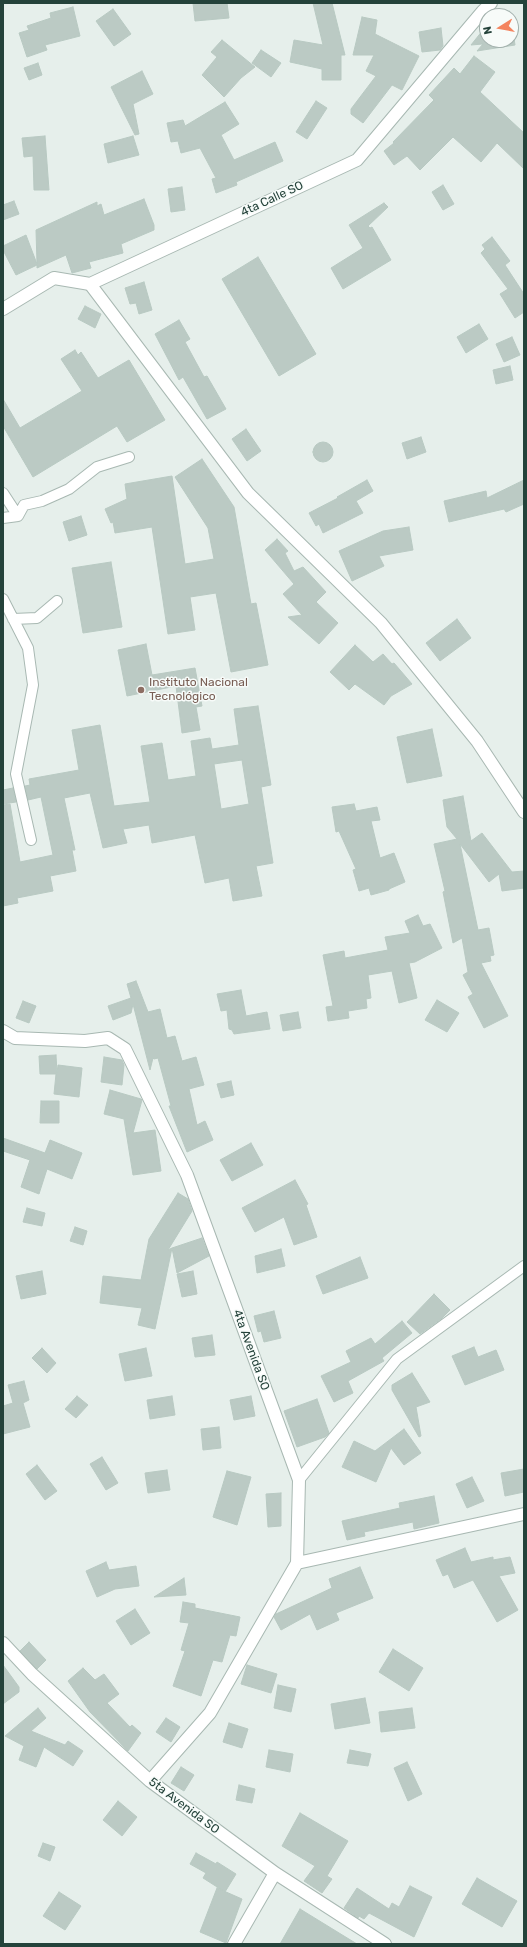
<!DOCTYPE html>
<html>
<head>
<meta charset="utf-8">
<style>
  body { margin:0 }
  #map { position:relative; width:527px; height:1947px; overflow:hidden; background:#e6efeb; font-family:Rubik,sans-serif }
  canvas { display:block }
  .frame { position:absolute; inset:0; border:4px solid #24423a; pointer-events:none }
  .north { position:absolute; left:479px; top:8px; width:40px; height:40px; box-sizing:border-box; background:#f7fbf9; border:1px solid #a3b1ad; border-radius:50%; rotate:259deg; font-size:11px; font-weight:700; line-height:16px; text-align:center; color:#24423a }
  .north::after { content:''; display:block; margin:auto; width:14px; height:18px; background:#f4845f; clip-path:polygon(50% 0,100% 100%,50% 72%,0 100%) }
</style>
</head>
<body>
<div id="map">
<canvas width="527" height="1947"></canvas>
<div class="frame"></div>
<div class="north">N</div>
</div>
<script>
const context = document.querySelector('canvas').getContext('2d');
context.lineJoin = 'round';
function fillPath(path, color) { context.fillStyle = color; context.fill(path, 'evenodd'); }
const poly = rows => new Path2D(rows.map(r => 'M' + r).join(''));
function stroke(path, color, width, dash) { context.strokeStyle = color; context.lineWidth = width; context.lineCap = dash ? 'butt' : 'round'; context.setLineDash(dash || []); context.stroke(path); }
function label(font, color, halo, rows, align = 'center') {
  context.font = font + ' Rubik,sans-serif'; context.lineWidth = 3; context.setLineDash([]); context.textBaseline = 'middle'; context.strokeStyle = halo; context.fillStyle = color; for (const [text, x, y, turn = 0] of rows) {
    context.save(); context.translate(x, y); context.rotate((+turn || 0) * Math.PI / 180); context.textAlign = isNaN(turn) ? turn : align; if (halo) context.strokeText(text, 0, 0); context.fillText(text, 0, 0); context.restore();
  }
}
const building = poly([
  [193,3,227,3,229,18,195,21,193,3],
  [313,3,332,3,345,55,341,55,341,80,322,80,322,69,290,62,294,40,323,45,313,3],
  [73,7,80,36,45,45,47,50,27,57,19,33,29,30,27,26,51,18,50,13,73,7],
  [113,9,131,34,114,46,96,21,113,9],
  [362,17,377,20,375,34,419,56,402,90,392,85,363,123,351,114,351,109,376,76,366,71,374,55,353,55,362,17],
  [511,18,515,45,477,51,483,44,471,45,487,25,487,40,511,40,511,18],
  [441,28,443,46,440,50,422,52,419,32,441,28],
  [222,40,255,67,241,78,224,97,202,75,217,57,211,52,222,40],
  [261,50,281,63,271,77,252,63,261,50],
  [474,56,495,72,480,92,524,133,524,169,497,143,481,162,453,137,420,170,407,156,394,165,384,151,394,143,393,142,434,100,429,95,454,68,460,74,474,56],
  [38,63,42,75,29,80,24,68,38,63],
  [142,71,153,94,133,104,139,134,135,135,111,87,142,71],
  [316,101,327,108,307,139,296,132,316,101],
  [225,102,239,124,221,135,234,160,275,142,283,161,236,182,237,185,216,193,212,179,216,178,200,148,181,153,178,141,171,142,167,123,183,120,185,126,225,102],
  [45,136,49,190,34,190,33,156,24,157,22,138,45,136],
  [133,136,139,155,108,163,104,144,133,136],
  [443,185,454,204,443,210,432,192,443,185],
  [182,187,185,210,171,212,168,189,182,187],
  [144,199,154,225,154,230,121,244,123,253,89,262,91,268,72,273,66,255,37,268,37,265,16,275,3,250,3,246,26,235,37,264,36,230,97,202,97,206,101,204,104,215,144,199],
  [14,201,19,214,3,220,3,205,14,201],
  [384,203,388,207,368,226,370,228,372,227,391,260,343,289,331,268,363,248,349,225,384,203],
  [492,237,510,261,505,265,524,294,524,312,515,318,500,294,508,289,481,253,485,249,482,245,492,237],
  [258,257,316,354,279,376,222,279,258,257],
  [144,282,152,310,139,314,136,303,130,304,125,288,144,282],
  [85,306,101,314,95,328,78,319,85,306],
  [179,320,190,339,185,342,204,377,207,376,226,409,207,419,183,377,179,380,155,334,179,320],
  [479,324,488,339,466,353,457,337,479,324],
  [512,337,520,355,504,362,496,344,512,337],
  [75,350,78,355,81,352,98,378,129,360,165,420,127,442,117,426,33,477,3,426,3,399,20,428,82,391,61,359,75,350],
  [510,366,513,380,496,384,493,370,510,366],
  [246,429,261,451,247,461,232,439,246,429],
  [421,437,426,452,407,459,402,443,421,437],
  '313 452a10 10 0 1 1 20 0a10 10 0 1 1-20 0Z',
  [202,459,234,507,251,604,256,603,268,665,231,672,216,593,190,597,195,630,168,634,152,527,115,533,113,522,111,523,105,509,127,499,125,484,172,476,185,564,214,559,208,528,175,477,202,459],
  [367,480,373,491,356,501,363,513,323,533,319,524,316,526,309,513,338,498,337,497,367,480],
  [524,480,524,504,506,512,504,509,449,522,444,501,486,491,487,498,524,480],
  [81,516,87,535,69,541,63,522,81,516],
  [409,527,413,550,379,556,384,566,352,581,339,551,383,531,409,527],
  [277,539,288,551,285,553,294,571,303,567,326,592,316,602,338,623,319,644,288,617,302,615,283,594,294,584,265,550,277,539],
  [111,562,122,627,83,633,72,568,111,562],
  [457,619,471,638,440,661,426,643,457,619],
  [146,644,152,675,195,668,202,706,196,707,200,730,182,733,176,686,127,696,118,650,146,644],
  [355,645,373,662,383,654,392,664,394,663,412,684,391,696,384,705,355,684,349,690,330,672,355,645],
  [258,706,271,785,261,787,273,863,256,866,262,896,233,901,229,878,205,883,195,835,152,843,149,825,123,829,127,843,103,848,90,793,64,798,75,850,72,850,76,871,50,876,53,891,17,898,18,903,3,906,3,805,10,804,20,862,53,855,41,797,28,800,25,786,30,785,29,779,79,770,72,730,100,725,114,806,150,802,141,746,162,743,168,780,196,776,191,741,210,738,212,749,239,745,234,709,258,706],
  [242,760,249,804,221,809,214,764,242,760],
  [432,729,442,776,407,783,397,737,432,729],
  [13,788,16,802,3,804,3,790,13,788],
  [463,796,471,841,482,833,512,872,524,871,524,888,502,891,499,874,489,882,460,844,478,930,489,928,494,955,490,956,491,961,481,963,508,1016,484,1028,468,997,473,994,463,975,468,972,462,938,453,943,443,892,445,891,434,844,457,839,447,827,443,800,463,796],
  [354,804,356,811,377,807,380,820,371,821,380,858,394,853,405,882,389,889,389,890,371,895,369,888,359,891,353,870,356,869,339,831,336,832,332,807,354,804],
  [418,915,423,926,430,924,442,948,415,962,409,963,417,998,399,1003,392,971,368,975,371,998,366,999,367,1008,348,1011,349,1018,328,1021,326,1007,333,1006,323,955,344,951,345,958,388,950,385,937,410,933,405,921,418,915],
  [136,981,148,1012,160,1009,167,1038,175,1036,182,1061,196,1057,204,1085,189,1089,197,1125,205,1121,213,1140,187,1152,169,1106,171,1106,158,1058,154,1059,153,1058,150,1070,133,1004,131,1013,113,1020,108,1006,131,998,127,984,136,981],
  [241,990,246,1016,267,1012,270,1029,234,1034,232,1030,229,1029,227,1010,221,1011,217,994,241,990],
  [437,1000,459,1013,447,1032,425,1020,437,1000],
  [23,1001,36,1006,29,1023,16,1018,23,1001],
  [298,1012,301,1028,283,1031,280,1015,298,1012],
  [56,1055,57,1073,58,1065,82,1068,79,1097,54,1094,56,1074,40,1074,39,1056,56,1055],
  [104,1057,122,1060,124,1065,122,1085,101,1082,104,1057],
  [231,1081,234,1095,221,1098,217,1084,231,1081],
  [110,1090,141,1099,142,1100,133,1133,155,1130,161,1171,133,1175,124,1119,104,1114,110,1090],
  [41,1101,59,1101,59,1123,40,1123,41,1101],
  [3,1138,45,1153,50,1140,82,1153,72,1179,47,1169,39,1194,21,1187,30,1160,3,1151,3,1138],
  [251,1143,263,1165,232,1181,220,1160,251,1143],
  [295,1180,308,1204,306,1205,317,1237,294,1245,284,1217,255,1232,242,1208,295,1180],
  [178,1193,188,1199,192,1211,168,1250,172,1248,155,1329,138,1325,142,1308,100,1303,103,1276,141,1280,149,1239,178,1193],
  [27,1208,45,1213,42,1226,23,1222,27,1208],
  [75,1227,87,1231,83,1245,70,1241,75,1227],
  [202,1238,209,1256,177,1273,172,1248,202,1238],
  [281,1249,285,1266,257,1273,255,1256,281,1249],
  [360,1257,368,1278,323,1294,316,1276,360,1257],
  [42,1271,46,1294,21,1299,16,1276,42,1271],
  [193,1271,197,1294,182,1297,177,1274,193,1271],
  [434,1294,450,1310,441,1319,420,1334,407,1322,434,1294],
  [274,1311,281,1338,264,1342,261,1331,258,1332,254,1316,274,1311],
  [402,1321,412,1333,382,1358,384,1361,348,1381,353,1393,334,1402,321,1376,351,1362,346,1351,371,1338,375,1344,402,1321],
  [212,1335,215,1355,195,1357,192,1338,212,1335],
  [474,1347,478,1357,496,1350,504,1370,465,1385,452,1356,474,1347],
  [42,1348,56,1363,47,1373,32,1358,42,1348],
  [146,1348,152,1376,125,1381,119,1354,146,1348],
  [412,1373,430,1402,416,1407,421,1436,419,1437,392,1390,392,1385,412,1373],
  [24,1381,29,1400,23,1403,30,1427,3,1434,3,1406,13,1403,8,1385,24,1381],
  [77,1396,88,1405,76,1418,65,1409,77,1396],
  [172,1396,175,1415,150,1419,147,1400,172,1396],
  [251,1396,255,1416,234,1420,230,1400,251,1396],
  [317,1399,329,1433,325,1437,297,1447,284,1411,317,1399],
  [219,1427,221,1448,203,1450,201,1429,219,1427],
  [404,1429,421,1453,404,1465,391,1448,376,1482,342,1467,354,1441,375,1451,404,1429],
  [102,1457,118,1483,106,1490,90,1464,102,1457],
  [37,1465,57,1491,45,1500,26,1474,37,1465],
  [524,1469,524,1492,505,1496,501,1473,524,1469],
  [167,1470,170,1490,148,1493,145,1473,167,1470],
  [227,1471,251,1477,237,1525,213,1517,227,1471],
  [472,1477,484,1501,467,1508,456,1484,472,1477],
  [281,1493,281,1526,268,1527,266,1494,281,1493],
  [434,1496,439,1523,414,1529,413,1522,364,1532,365,1536,347,1540,342,1521,400,1508,399,1503,434,1496],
  [465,1548,471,1562,493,1557,493,1560,510,1557,515,1573,499,1576,518,1610,497,1622,473,1580,454,1588,448,1574,443,1576,436,1560,465,1548],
  [106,1562,109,1570,136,1566,139,1586,115,1589,97,1597,86,1571,106,1562],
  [360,1567,373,1598,336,1613,339,1620,317,1630,310,1614,281,1630,274,1617,276,1614,332,1588,329,1579,360,1567],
  [184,1578,186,1595,154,1597,184,1578],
  [183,1602,195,1604,195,1608,240,1617,236,1636,230,1635,222,1662,213,1660,201,1696,173,1686,185,1651,181,1650,189,1623,180,1622,183,1602],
  [135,1609,150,1633,131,1645,116,1621,135,1609],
  [29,1642,46,1660,37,1669,20,1651,29,1642],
  [393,1649,423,1668,409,1691,379,1672,393,1649],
  [3,1665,19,1687,19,1692,3,1704,3,1665],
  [247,1665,277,1674,271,1693,241,1684,247,1665],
  [83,1668,95,1680,104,1674,119,1694,107,1703,130,1727,132,1725,141,1733,128,1751,90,1712,68,1681,83,1668],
  [278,1685,296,1689,291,1712,274,1708,278,1685],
  [365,1698,370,1723,335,1729,331,1704,365,1698],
  [38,1708,46,1718,31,1731,65,1745,68,1741,83,1751,73,1766,44,1747,36,1767,19,1760,24,1746,5,1736,38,1708],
  [412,1708,415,1728,381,1732,379,1712,412,1708],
  [166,1718,180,1727,171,1742,156,1732,166,1718],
  [229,1723,248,1729,242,1748,223,1742,229,1723],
  [269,1750,293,1754,290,1772,266,1767,269,1750],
  [350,1750,371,1754,368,1766,347,1763,350,1750],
  [407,1762,422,1794,408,1801,394,1768,407,1762],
  [181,1767,194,1775,184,1791,171,1783,181,1767],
  [239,1785,255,1789,252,1803,236,1800,239,1785],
  [118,1801,137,1817,122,1836,103,1820,118,1801],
  [300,1813,348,1841,327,1876,332,1879,322,1893,304,1881,315,1866,282,1846,300,1813],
  [43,1843,55,1847,50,1861,38,1856,43,1843],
  [196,1853,216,1864,217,1862,236,1874,225,1892,203,1878,206,1873,190,1864,196,1853],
  [477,1878,517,1901,502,1927,462,1904,477,1878],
  [410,1886,432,1897,414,1937,369,1913,364,1919,359,1916,358,1918,344,1908,357,1888,389,1909,392,1903,399,1907,410,1886],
  [217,1888,242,1899,226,1943,200,1932,217,1888],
  [59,1892,81,1906,65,1930,43,1916,59,1892],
  [300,1909,357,1944,280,1944,300,1909]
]);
fillPath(building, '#bbcac4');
stroke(building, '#b8c9c2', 1);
const service = poly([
  [3,493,18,516],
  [3,518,18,516,24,505,42,501,69,489,97,467,129,457],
  [3,599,28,648,33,685,16,774,31,840],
  [13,619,37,618,57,601],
  [299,1480,397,1359,524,1266]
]);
const minor = poly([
  [90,284,248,493,381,623,477,741,524,812],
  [3,1031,15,1038,85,1041,108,1038,125,1049,187,1175,299,1480,297,1563,210,1713,150,1781],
  [297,1563,524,1514],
  [3,1643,32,1674,150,1781,275,1873,385,1944],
  [234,1944,275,1873]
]);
const tertiary = poly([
  [3,309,54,278,90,284,357,160,482,12,491,3]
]);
stroke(service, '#a8b8b2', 12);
stroke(minor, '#a8b8b2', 14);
stroke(tertiary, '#a8b8b2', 14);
stroke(service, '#fff', 10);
stroke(minor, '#fff', 12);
stroke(tertiary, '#fff', 12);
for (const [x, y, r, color] of [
  [141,690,4,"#8d6e63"]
]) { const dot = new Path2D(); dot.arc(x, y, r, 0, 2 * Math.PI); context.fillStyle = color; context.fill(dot); stroke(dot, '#f7fbf9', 1.5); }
label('12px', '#24423a', '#f7fbf9', [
  ["4ta Calle SO",272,199,-25],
  ["4ta Avenida SO",251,1350,70],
  ["5ta Avenida SO",184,1806,37]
]);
label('12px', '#785e54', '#f7fbf9', [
  ["Instituto Nacional",149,683],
  ["Tecnológico",149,697]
], 'left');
</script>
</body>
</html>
